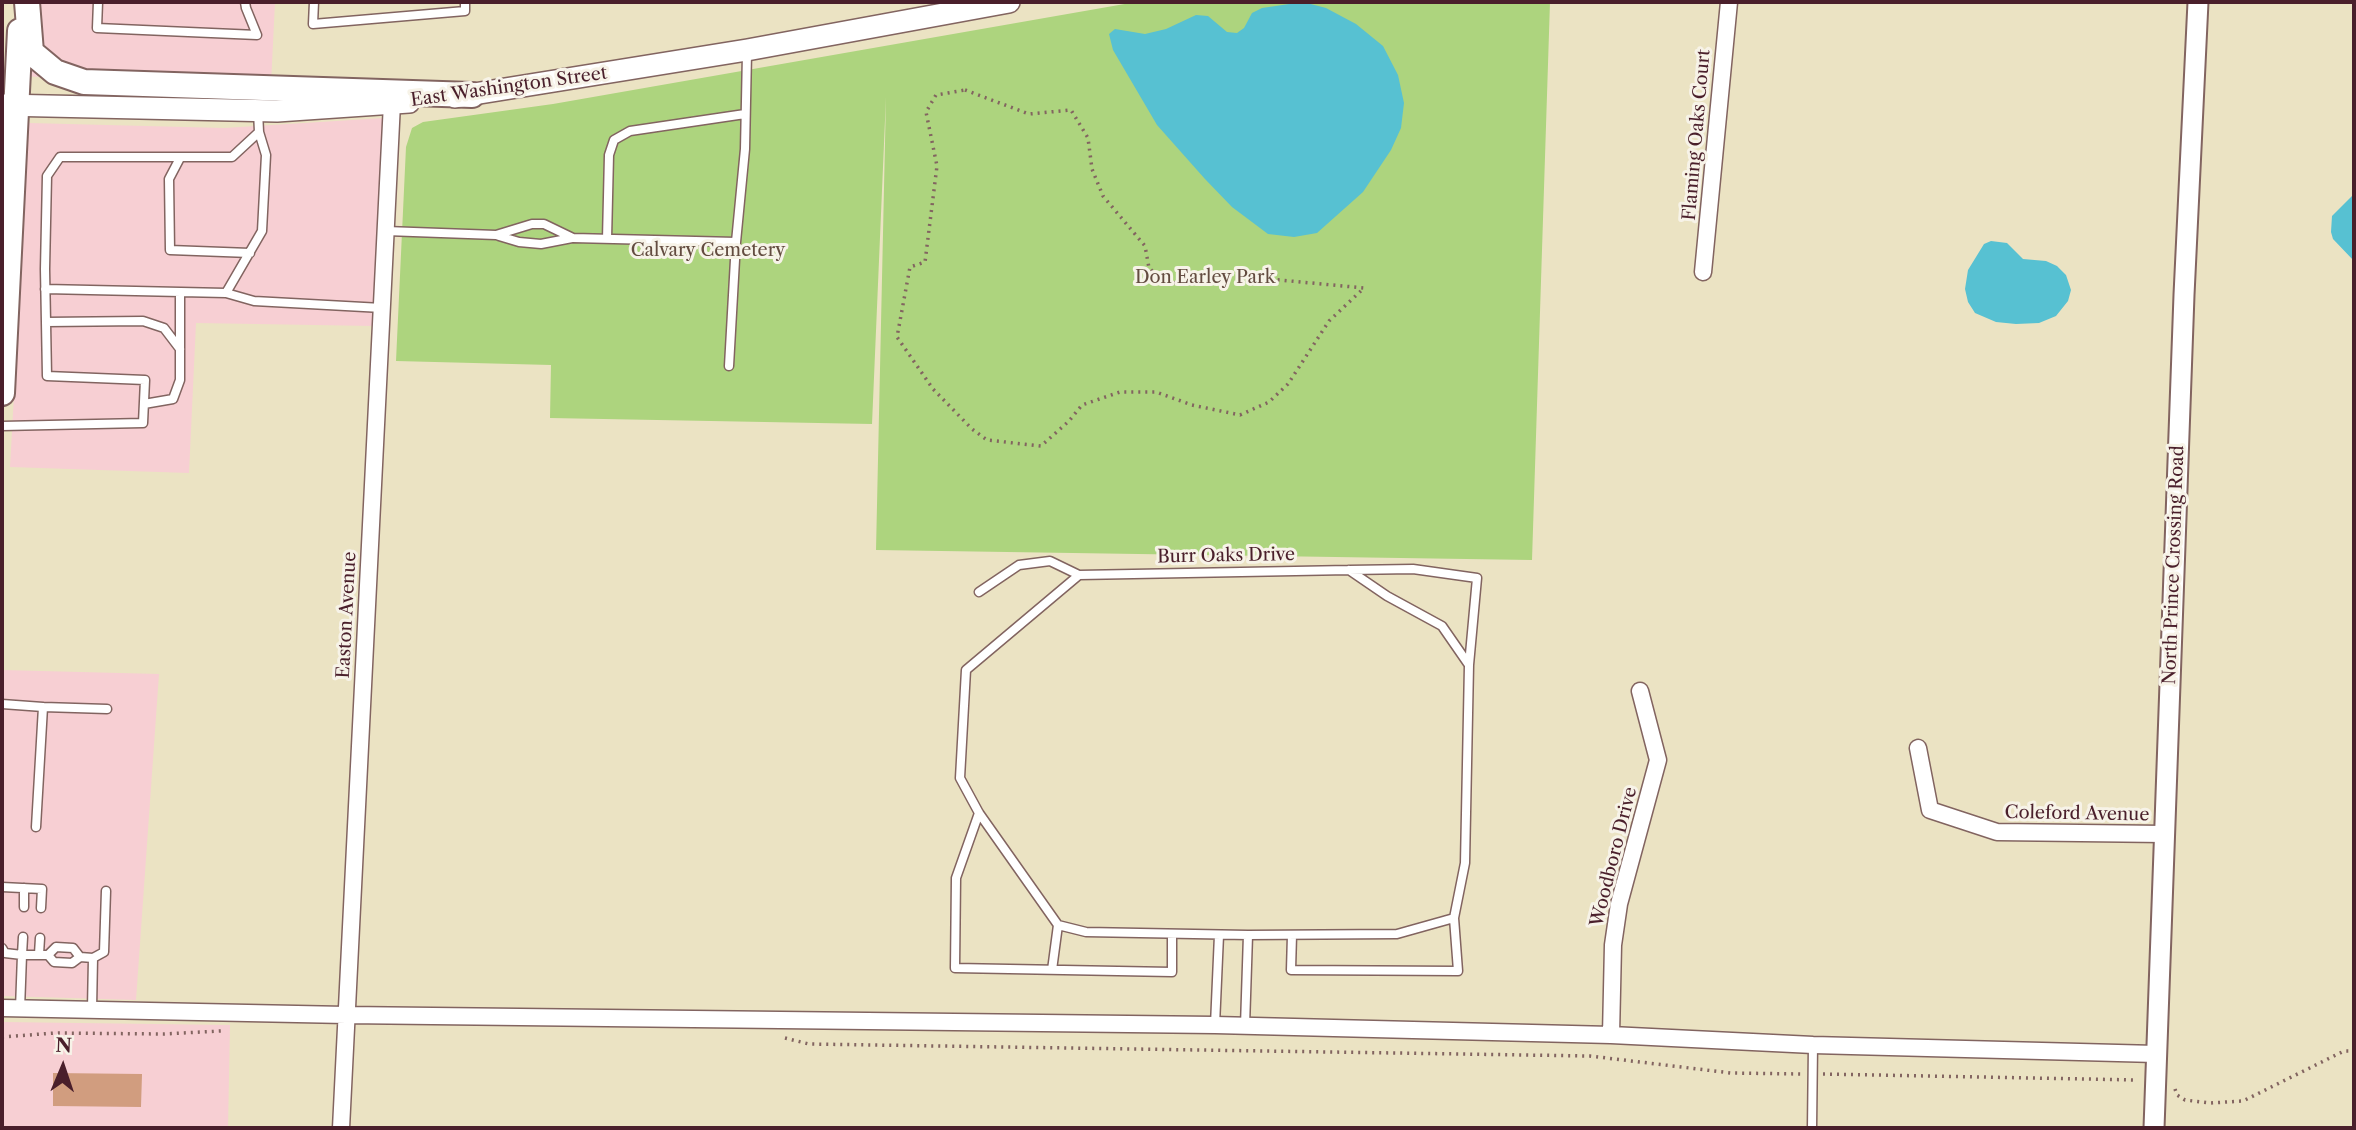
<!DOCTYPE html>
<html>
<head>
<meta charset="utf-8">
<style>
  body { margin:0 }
  #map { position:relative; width:2356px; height:1130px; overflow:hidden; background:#ebe3c3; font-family:"Libre Caslon Text",serif }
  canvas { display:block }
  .frame { position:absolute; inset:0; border:4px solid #4a1f2b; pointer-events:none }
  .north { position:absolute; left:28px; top:1032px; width:70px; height:70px; -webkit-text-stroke:5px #f7f3e8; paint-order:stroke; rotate:2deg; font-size:19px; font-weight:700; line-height:28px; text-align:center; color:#4a1f2b }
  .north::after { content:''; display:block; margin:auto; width:24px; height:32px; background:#4a1f2b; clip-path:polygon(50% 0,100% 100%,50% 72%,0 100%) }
</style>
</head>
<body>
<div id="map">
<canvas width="2356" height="1130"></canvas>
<div class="frame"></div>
<div class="north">N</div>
</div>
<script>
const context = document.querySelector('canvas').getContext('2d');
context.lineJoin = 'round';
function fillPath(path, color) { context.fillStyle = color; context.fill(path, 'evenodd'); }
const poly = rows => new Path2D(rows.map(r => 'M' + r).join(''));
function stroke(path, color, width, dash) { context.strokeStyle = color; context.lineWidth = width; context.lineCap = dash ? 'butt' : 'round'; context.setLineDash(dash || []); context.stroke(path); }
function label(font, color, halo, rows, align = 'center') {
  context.font = font + ' "Libre Caslon Text",serif'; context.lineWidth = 6; context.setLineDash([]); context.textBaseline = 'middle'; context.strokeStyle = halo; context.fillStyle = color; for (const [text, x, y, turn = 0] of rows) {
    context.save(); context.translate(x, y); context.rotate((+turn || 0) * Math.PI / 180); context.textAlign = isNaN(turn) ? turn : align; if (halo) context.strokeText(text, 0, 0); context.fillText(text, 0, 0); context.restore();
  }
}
fillPath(poly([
  [24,2,275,2,271,84,158,83,21,76],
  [384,118,374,326,196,323,189,473,10,467,29,123,224,128],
  [2,670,159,674,136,1000,2,996],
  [2,1022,230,1025,228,1128,2,1128]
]), '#f7cfd3');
fillPath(poly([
  [1136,2,1550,2,1532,560,876,550,886,97,872,424,550,418,551,365,396,361,406,147,412,128,423,122,553,104]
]), '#add47e');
fillPath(poly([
  [1303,2,1326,8,1356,24,1383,46,1398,75,1404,103,1401,128,1391,150,1363,192,1317,233,1294,237,1268,234,1232,207,1205,179,1157,125,1113,50,1109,34,1115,29,1145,34,1166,29,1196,15,1208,16,1227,32,1237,33,1244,28,1252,13,1262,8],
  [2354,194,2354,261,2333,239,2331,232,2332,216],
  [1991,241,2007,243,2023,259,2046,261,2057,266,2066,275,2071,290,2068,301,2056,316,2039,323,2016,324,1996,322,1975,313,1968,302,1965,289,1968,270,1984,244]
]), '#57c1d2');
fillPath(poly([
  [53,1073,142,1074,141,1107,53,1106]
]), '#d19d7f');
const service = poly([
  [98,2,97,28,257,35,246,8,245,2],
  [314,2,313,24,465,11,465,2],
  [180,158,169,179,170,250,250,253],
  [386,231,496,235,532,224,544,224,573,238,736,242],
  [499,236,519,242,541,244,572,238],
  [607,239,609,155,614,140,630,131,745,114],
  [45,289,226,293,262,231,266,155,259,132],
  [226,293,254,301,382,308],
  [46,322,143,321,164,328,180,349],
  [729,366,736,242,745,149,747,53],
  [144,404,173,399,180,380,180,292],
  [2,426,143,423,145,380,47,376,45,269,47,176,60,157,232,157,259,132,258,111],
  [1349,570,1387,596,1442,626,1469,665,1465,863,1454,918,1397,934,1248,935,1086,932,1058,925,979,813,960,778,966,670,1079,575,1349,570],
  [1349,570,1413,569,1477,578,1469,665],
  [979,592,1019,565,1050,561,1079,575],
  [2,704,43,707,36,827],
  [43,707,107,709],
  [979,813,956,878,955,968,1172,972,1172,934],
  [2,887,42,889,41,908],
  [24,907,24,888],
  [1292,935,1291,970,1458,971,1454,918],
  [2,948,5,953,22,955,23,937],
  [39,954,40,938],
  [48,955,56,947,73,948,80,957],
  [1052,970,1058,925],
  [20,1009,22,955,48,955,54,962,72,963,80,957,93,958],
  [92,1009,93,958,104,952,106,891],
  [1215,1025,1219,935],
  [1245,1026,1248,935],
  [1812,1128,1813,1045]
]);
const minor = poly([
  [1703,272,1729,2],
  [1918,748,1930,810,1997,832,2164,834],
  [2,1008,346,1015,1215,1025,1611,1035,1813,1045,2156,1054],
  [1611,1035,1613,945,1619,904,1658,760,1640,691],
  [341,1128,392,103]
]);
const tertiary = poly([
  [2154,1128,2184,295,2198,2]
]);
const secondary = poly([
  [455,97,747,50,1009,2],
  [2,105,277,111,409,102]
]);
const primary = poly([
  [27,2,31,52,55,72,84,82,472,95],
  [2,393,20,31]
]);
stroke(service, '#826460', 11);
stroke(minor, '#826460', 19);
stroke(tertiary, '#826460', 23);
stroke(secondary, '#826460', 24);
stroke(primary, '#826460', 28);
stroke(poly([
  [965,90,1029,114,1071,110,1088,138,1092,169,1103,196,1145,246,1149,268,1166,284,1212,277,1248,277,1364,288,1329,321,1288,384,1269,402,1240,415,1192,405,1156,392,1120,392,1082,405,1069,421,1041,446,987,440,972,429,933,389,897,337,910,267,925,262,937,166,926,112,936,95,965,90],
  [2,1037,55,1033,163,1034,221,1031],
  [785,1038,809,1044,1590,1056,1731,1073,1801,1074],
  [1823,1074,2137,1080],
  [2175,1089,2177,1095,2185,1100,2210,1103,2243,1101,2344,1051,2354,1051]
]), '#826460', 3.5, [2, 5]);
stroke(service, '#fff', 8);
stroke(minor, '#fff', 16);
stroke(tertiary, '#fff', 19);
stroke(secondary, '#fff', 21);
stroke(primary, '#fff', 24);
label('18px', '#4a1f2b', '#f7f3e8', [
  ["East Washington Street",509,87,-8],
  ["Flaming Oaks Court",1697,135,-85],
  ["Burr Oaks Drive",1226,556,-1],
  ["North Prince Crossing Road",2174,565,-88],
  ["Easton Avenue",347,615,-87],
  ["Coleford Avenue",2077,814,1],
  ["Woodboro Drive",1614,857,-76]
]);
label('18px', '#634c40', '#f7f3e8', [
  ["Calvary Cemetery",708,251],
  ["Don Earley Park",1205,278]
]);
</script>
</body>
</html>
